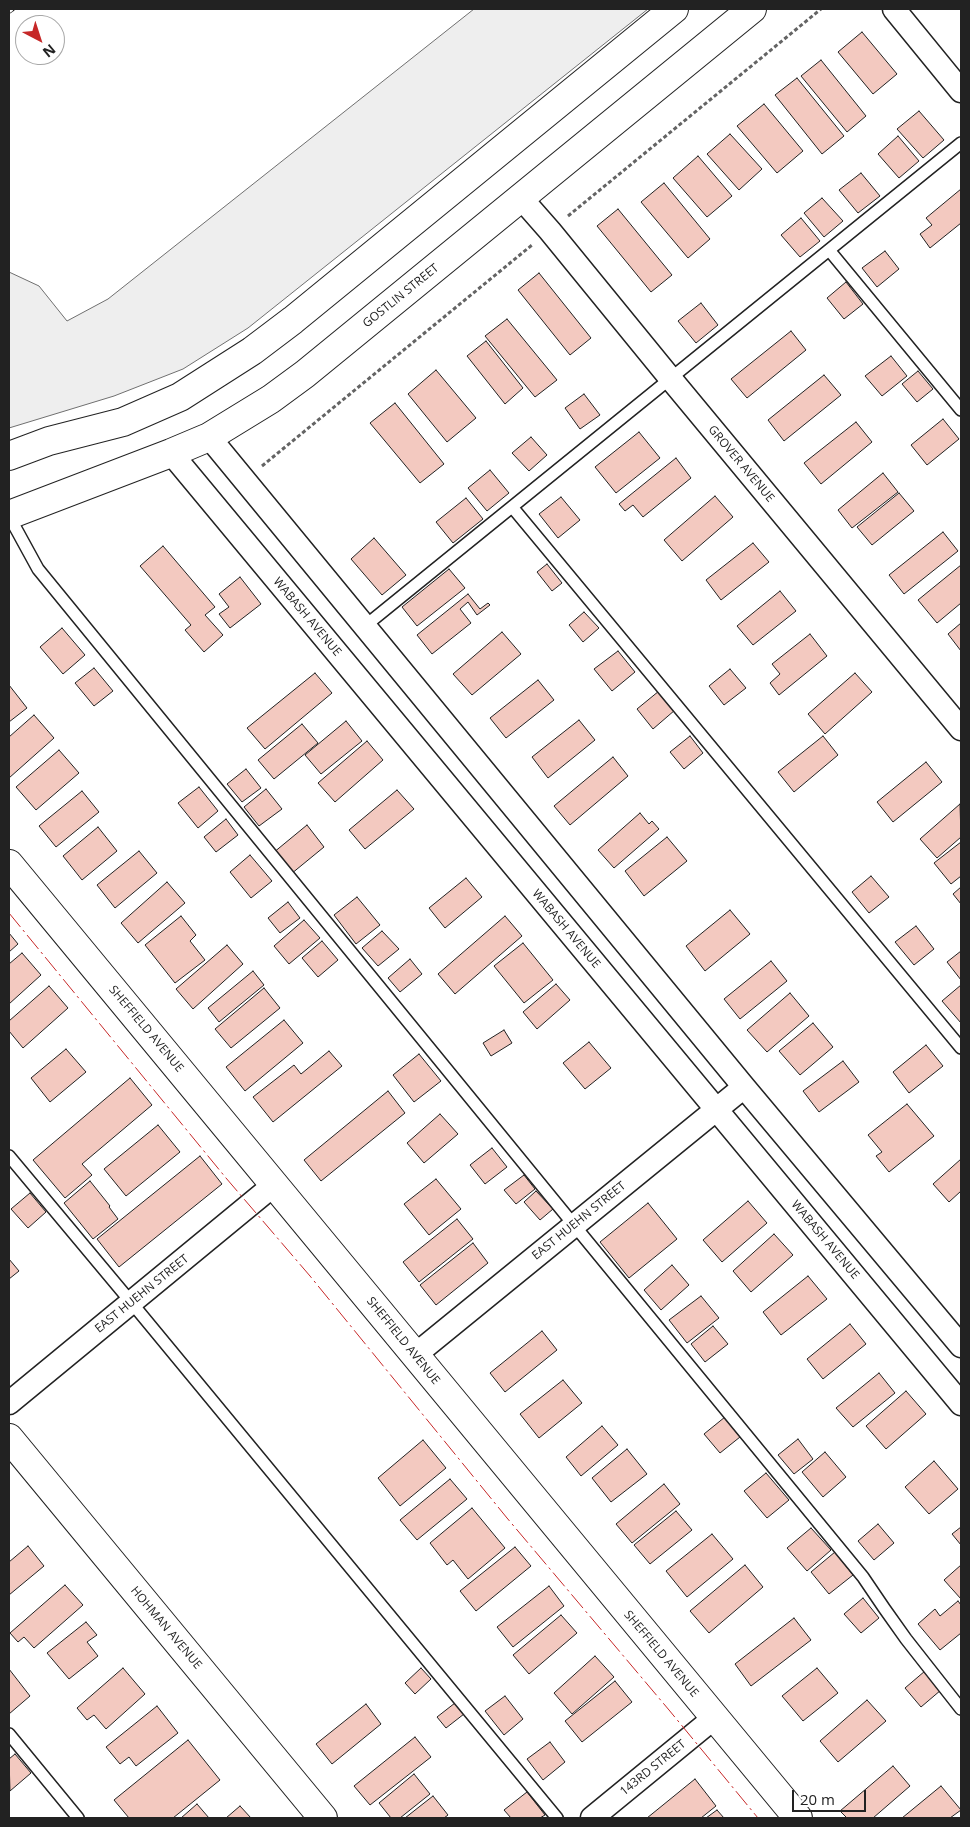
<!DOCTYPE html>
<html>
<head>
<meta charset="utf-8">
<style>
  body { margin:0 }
  #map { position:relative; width:970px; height:1827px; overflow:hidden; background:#fff; font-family:"Open Sans",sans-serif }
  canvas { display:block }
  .frame { position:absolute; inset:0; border:10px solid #222; pointer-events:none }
  .north { position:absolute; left:15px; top:15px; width:50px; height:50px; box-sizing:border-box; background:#fff; border:1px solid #a7a7a7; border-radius:50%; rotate:140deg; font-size:14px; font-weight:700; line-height:20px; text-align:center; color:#222 }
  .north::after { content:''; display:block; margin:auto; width:18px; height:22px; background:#c62828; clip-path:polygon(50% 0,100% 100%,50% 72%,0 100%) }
  .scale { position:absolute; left:792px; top:1790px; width:74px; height:22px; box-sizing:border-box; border:2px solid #222; border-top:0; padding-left:6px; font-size:15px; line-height:18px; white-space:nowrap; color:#222; -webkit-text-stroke:4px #fff; paint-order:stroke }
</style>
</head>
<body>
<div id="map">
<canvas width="970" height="1827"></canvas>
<div class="frame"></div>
<div class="north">N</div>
<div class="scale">20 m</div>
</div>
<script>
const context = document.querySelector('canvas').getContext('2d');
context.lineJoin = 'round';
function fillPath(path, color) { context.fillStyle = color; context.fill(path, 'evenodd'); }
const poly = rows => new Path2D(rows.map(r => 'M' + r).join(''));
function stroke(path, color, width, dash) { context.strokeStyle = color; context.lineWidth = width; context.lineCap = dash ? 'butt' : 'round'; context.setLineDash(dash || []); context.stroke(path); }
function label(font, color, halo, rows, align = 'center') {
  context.font = font + ' "Open Sans",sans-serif'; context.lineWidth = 4; context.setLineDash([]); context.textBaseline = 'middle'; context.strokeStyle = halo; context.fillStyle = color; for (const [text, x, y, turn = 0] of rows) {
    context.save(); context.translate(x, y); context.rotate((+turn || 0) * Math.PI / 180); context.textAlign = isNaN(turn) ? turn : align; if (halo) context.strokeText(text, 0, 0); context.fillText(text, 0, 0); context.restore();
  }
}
const green = poly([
  [474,9,648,9,248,328,183,369,114,396,9,428,9,272,39,286,67,321,108,299,474,9]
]);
fillPath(green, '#eee');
stroke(green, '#6f6f6f', 1);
const building = poly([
  [862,32,897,74,873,94,838,52,862,32],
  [821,60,866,116,847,132,801,76,821,60],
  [797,78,844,136,822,154,775,95,797,78],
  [764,104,803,151,777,173,737,126,764,104],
  [919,111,944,140,923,158,897,129,919,111],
  [730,134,762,169,739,190,707,154,730,134],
  [898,136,919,161,899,178,878,154,898,136],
  [698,156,732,196,707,217,673,178,698,156],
  [861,173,880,196,858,213,839,190,861,173],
  [664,183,710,239,688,258,641,202,664,183],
  [961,189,961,223,930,248,920,234,932,225,926,218,961,189],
  [822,198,843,221,824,237,804,213,822,198],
  [618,209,672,275,651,292,597,226,618,209],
  [801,218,820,241,800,257,781,235,801,218],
  [885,251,899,269,877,287,862,268,885,251],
  [539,273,591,338,570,355,518,290,539,273],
  [846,282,863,304,844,319,827,298,846,282],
  [701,303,718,325,696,343,678,321,701,303],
  [507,319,557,380,535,397,485,336,507,319],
  [791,331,806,350,747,398,731,379,791,331],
  [486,341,523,388,505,404,467,356,486,341],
  [891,356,907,376,882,396,865,376,891,356],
  [436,370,476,418,447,442,408,394,436,370],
  [918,371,933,389,917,402,902,384,918,371],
  [824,375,841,395,784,441,768,420,824,375],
  [584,394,600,415,580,429,565,408,584,394],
  [395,403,444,464,420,483,370,423,395,403],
  [943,419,959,439,927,465,911,445,943,419],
  [856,422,872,442,821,484,804,463,856,422],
  [639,432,660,458,616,493,595,467,639,432],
  [531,437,547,455,529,471,512,453,531,437],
  [676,458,691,478,643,517,633,505,625,511,619,504,676,458],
  [490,470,509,493,487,511,468,488,490,470],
  [883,473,898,492,852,528,838,510,883,473],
  [899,493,914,511,872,545,857,527,899,493],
  [715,496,733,517,682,561,664,540,715,496],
  [561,497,580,520,558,538,539,514,561,497],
  [466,498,483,519,453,543,436,522,466,498],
  [943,532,958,551,904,594,889,575,943,532],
  [374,538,406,575,382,595,351,559,374,538],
  [753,543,769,562,721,600,706,580,753,543],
  [163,546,215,607,205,615,223,635,204,652,185,630,191,625,140,566,163,546],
  [547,564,562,583,552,591,537,572,547,564],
  [961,565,961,603,937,623,918,600,961,565],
  [449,569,465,588,417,626,402,607,449,569],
  [240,577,261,604,230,628,219,614,229,607,219,594,240,577],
  [780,591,796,611,753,645,737,626,780,591],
  [468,594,480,609,488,603,490,605,477,615,468,602,460,609,471,623,432,654,417,635,468,594],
  [584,612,599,628,583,642,569,625,584,612],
  [961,623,961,651,948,634,961,623],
  [62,628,85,655,63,674,40,647,62,628],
  [502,632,521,654,472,695,453,674,502,632],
  [810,634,827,656,779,695,770,683,780,674,772,664,810,634],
  [618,651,635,672,612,691,594,669,618,651],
  [94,668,113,691,94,706,75,683,94,668],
  [730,669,746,688,724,705,709,686,730,669],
  [315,673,332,693,265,749,247,728,315,673],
  [855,673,872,692,825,734,808,714,855,673],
  [538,680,554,700,506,738,490,718,538,680],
  [9,685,27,708,9,722,9,685],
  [659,691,675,710,653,729,637,709,659,691],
  [34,715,54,738,9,778,9,737,34,715],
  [579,720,595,740,548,778,532,757,579,720],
  [346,721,362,741,321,774,305,755,346,721],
  [302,724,318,743,274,779,258,760,302,724],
  [690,736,703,753,684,769,670,752,690,736],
  [823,736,838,755,794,792,778,772,823,736],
  [367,741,383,760,335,802,318,783,367,741],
  [59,750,79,773,36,810,16,787,59,750],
  [613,757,628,776,570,825,554,806,613,757],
  [926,762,942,782,893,822,877,802,926,762],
  [246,769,261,788,242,802,227,784,246,769],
  [199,787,218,811,198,828,178,803,199,787],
  [266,789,282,809,259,826,244,807,266,789],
  [397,790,414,809,365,849,349,830,397,790],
  [82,791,99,812,56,847,39,826,82,791],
  [960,804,961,837,937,858,920,839,960,804],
  [640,813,649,824,652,821,659,829,614,868,598,850,640,813],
  [226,819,238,835,216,852,204,837,226,819],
  [307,825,324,847,291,874,273,853,307,825],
  [98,827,117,851,82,880,63,856,98,827],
  [667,837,687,861,644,896,625,871,667,837],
  [961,842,961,876,951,884,934,863,961,842],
  [139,851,157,873,115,908,97,885,139,851],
  [250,855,272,881,251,898,230,872,250,855],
  [871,876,889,897,869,913,852,892,871,876],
  [466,878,482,897,445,928,429,908,466,878],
  [167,882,185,903,138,943,121,923,167,882],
  [961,887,961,904,953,894,961,887],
  [357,897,380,925,356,944,334,915,357,897],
  [288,902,300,918,280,933,268,918,288,902],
  [730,910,750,934,705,971,686,946,730,910],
  [181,916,196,935,190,941,205,960,175,983,145,945,181,916],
  [505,916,522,936,455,994,438,974,505,916],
  [304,920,320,938,289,964,274,946,304,920],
  [916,926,934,949,914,965,895,942,916,926],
  [382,931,399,949,378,966,362,948,382,931],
  [9,933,18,944,9,952,9,933],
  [322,941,338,960,318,977,302,958,322,941],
  [523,943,553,980,524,1003,494,966,523,943],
  [227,945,243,964,193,1009,176,989,227,945],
  [961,951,961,980,947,962,961,951],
  [22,953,41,975,9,1004,9,964,22,953],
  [410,959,422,974,400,992,388,978,410,959],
  [771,961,787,981,740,1019,724,999,771,961],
  [253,971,264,985,219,1022,208,1008,253,971],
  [556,984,570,1000,537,1029,523,1012,556,984],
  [961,985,961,1023,942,1001,961,985],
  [49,986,68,1008,23,1048,9,1031,9,1021,49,986],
  [264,988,280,1008,231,1048,215,1029,264,988],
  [790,993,809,1016,767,1052,747,1030,790,993],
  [284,1020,303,1043,245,1091,226,1067,284,1020],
  [813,1023,833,1047,800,1075,779,1051,813,1023],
  [504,1030,512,1043,491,1056,483,1043,504,1030],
  [589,1042,611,1068,585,1089,563,1063,589,1042],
  [926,1045,943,1066,909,1093,893,1072,926,1045],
  [66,1049,86,1072,50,1102,31,1078,66,1049],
  [329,1051,342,1066,273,1122,253,1097,294,1065,301,1074,329,1051],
  [419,1054,441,1081,414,1102,393,1075,419,1054],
  [843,1061,859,1082,819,1112,803,1091,843,1061],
  [130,1078,152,1105,82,1164,92,1175,65,1198,33,1160,130,1078],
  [388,1091,405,1113,321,1181,304,1160,388,1091],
  [907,1104,934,1136,889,1172,876,1156,882,1152,868,1135,907,1104],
  [440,1114,458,1134,424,1163,407,1143,440,1114],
  [158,1125,180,1152,126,1196,104,1169,158,1125],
  [492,1148,507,1167,485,1184,470,1165,492,1148],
  [200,1156,222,1184,119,1267,97,1239,200,1156],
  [961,1159,961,1191,949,1202,933,1184,961,1159],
  [524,1175,535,1189,516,1204,504,1190,524,1175],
  [436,1179,461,1209,429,1235,404,1204,436,1179],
  [90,1181,110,1206,109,1207,118,1219,93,1239,64,1203,90,1181],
  [536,1191,553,1209,540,1220,524,1202,536,1191],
  [30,1193,46,1212,28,1228,11,1209,30,1193],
  [748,1201,767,1223,722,1262,703,1240,748,1201],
  [648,1203,677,1239,629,1278,600,1242,648,1203],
  [457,1219,473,1239,419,1282,403,1262,457,1219],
  [774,1234,793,1255,751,1292,733,1271,774,1234],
  [473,1243,488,1263,436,1305,420,1285,473,1243],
  [9,1259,19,1271,9,1279,9,1259],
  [672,1265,689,1285,661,1310,644,1290,672,1265],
  [808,1276,827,1299,781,1335,763,1312,808,1276],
  [701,1296,719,1318,687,1343,669,1320,701,1296],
  [850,1324,866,1344,823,1379,807,1359,850,1324],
  [713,1326,728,1344,705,1362,691,1344,713,1326],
  [542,1331,557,1350,505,1392,490,1373,542,1331],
  [879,1373,895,1393,853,1427,836,1408,879,1373],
  [563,1380,582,1403,539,1438,520,1414,563,1380],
  [906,1391,926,1414,886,1449,866,1426,906,1391],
  [725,1417,740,1437,720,1453,704,1434,725,1417],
  [602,1426,618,1445,581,1476,566,1457,602,1426],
  [798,1439,813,1459,794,1474,778,1455,798,1439],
  [423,1440,446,1468,400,1506,378,1478,423,1440],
  [627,1449,647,1474,611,1502,592,1478,627,1449],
  [825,1452,846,1477,823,1497,802,1472,825,1452],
  [934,1461,958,1489,929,1514,905,1487,934,1461],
  [766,1473,789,1500,767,1518,744,1491,766,1473],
  [450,1479,467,1499,417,1540,400,1520,450,1479],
  [664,1484,680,1504,632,1543,616,1524,664,1484],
  [472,1508,505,1548,468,1579,453,1560,447,1565,430,1543,472,1508],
  [676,1511,692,1530,650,1564,634,1545,676,1511],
  [878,1524,894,1543,874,1560,858,1541,878,1524],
  [961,1527,961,1545,952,1534,961,1527],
  [811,1528,831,1550,807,1571,787,1548,811,1528],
  [712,1534,733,1559,687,1597,666,1571,712,1534],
  [28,1546,44,1566,9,1595,9,1562,28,1546],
  [515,1547,531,1566,476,1611,460,1591,515,1547],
  [835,1552,853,1575,829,1594,811,1572,835,1552],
  [745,1565,763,1587,709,1633,690,1611,745,1565],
  [961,1565,961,1599,944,1580,961,1565],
  [65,1585,83,1605,34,1648,24,1637,18,1642,10,1633,65,1585],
  [549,1586,564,1606,513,1647,497,1627,549,1586],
  [863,1598,879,1618,861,1633,844,1614,863,1598],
  [958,1601,961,1605,961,1633,940,1650,918,1624,935,1609,940,1616,958,1601],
  [561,1615,577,1633,529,1674,513,1655,561,1615],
  [794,1618,811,1640,751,1686,735,1664,794,1618],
  [86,1622,97,1635,87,1642,98,1656,69,1679,47,1653,86,1622],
  [595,1656,614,1677,572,1714,554,1693,595,1656],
  [123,1668,145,1694,106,1729,94,1715,87,1720,77,1708,123,1668],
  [421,1668,431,1679,415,1694,405,1683,421,1668],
  [817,1668,838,1693,803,1721,782,1696,817,1668],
  [9,1669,30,1696,9,1714,9,1669],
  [925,1671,941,1690,921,1707,905,1688,925,1671],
  [615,1681,632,1702,582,1742,565,1721,615,1681],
  [505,1696,523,1719,504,1735,485,1711,505,1696],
  [867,1700,886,1721,838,1762,820,1741,867,1700],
  [455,1703,464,1714,446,1728,437,1717,455,1703],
  [366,1704,381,1724,332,1764,316,1744,366,1704],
  [157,1706,178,1733,136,1766,129,1757,120,1764,106,1747,157,1706],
  [415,1737,431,1757,370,1805,354,1786,415,1737],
  [188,1740,220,1780,173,1818,129,1818,114,1800,188,1740],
  [550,1742,565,1762,543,1780,527,1759,550,1742],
  [15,1754,31,1773,10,1791,9,1759,15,1754],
  [893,1766,910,1786,873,1818,847,1818,840,1811,893,1766],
  [414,1774,430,1794,400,1818,391,1818,379,1803,414,1774],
  [695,1779,716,1806,701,1818,647,1818,695,1779],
  [941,1786,961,1810,950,1818,902,1818,941,1786],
  [527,1792,545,1815,540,1818,511,1818,504,1810,527,1792],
  [433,1796,448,1815,444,1818,405,1818,433,1796],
  [197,1804,209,1818,181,1818,197,1804],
  [240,1806,251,1818,226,1818,240,1806],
  [717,1810,724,1818,706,1818,717,1810]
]);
fillPath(building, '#f3c9c0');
stroke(building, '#222', 1);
const lane = poly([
  [829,250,961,410],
  [513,508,961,1048],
  [9,516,38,569,574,1225,863,1577,884,1608,906,1639,961,1709],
  [365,626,961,143],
  [9,1156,131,1302,557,1818],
  [9,1734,78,1818]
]);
const street = poly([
  [894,9,961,91],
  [521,198,550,231,670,378,961,729],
  [209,437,744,1087,961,1346],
  [171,453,961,1404],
  [415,1355,744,1087],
  [9,1403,275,1184],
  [592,1818,714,1718]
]);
const secondary = poly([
  [9,456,49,441,123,422,180,397,252,351,293,320,674,9],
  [9,515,171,453,209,437,271,399,305,374,752,9],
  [9,864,798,1818],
  [9,1438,323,1818]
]);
stroke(lane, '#222', 14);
stroke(street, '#222', 25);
stroke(secondary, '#222', 30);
stroke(poly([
  [568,216,821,9],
  [262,466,532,245]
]), '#646464', 3, [4, 2.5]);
stroke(lane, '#fff', 11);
stroke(street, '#fff', 22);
stroke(secondary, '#fff', 28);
const rail = poly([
  [9,11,12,9]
]);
stroke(rail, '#222', 5.5);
stroke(rail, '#fff', 4, [11]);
stroke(poly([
  [9,913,226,1178,310,1276,507,1518,669,1710,758,1818]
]), '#c62828', 1, [18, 4, 2.5, 4]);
label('12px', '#222', '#fff', [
  ["GOSTLIN STREET",401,296,-39],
  ["GROVER AVENUE",741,464,50],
  ["WABASH AVENUE",307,617,50],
  ["WABASH AVENUE",566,929,50],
  ["SHEFFIELD AVENUE",146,1029,50],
  ["EAST HUEHN STREET",579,1221,-39],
  ["WABASH AVENUE",825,1240,50],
  ["EAST HUEHN STREET",142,1294,-39],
  ["SHEFFIELD AVENUE",403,1341,51],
  ["HOHMAN AVENUE",166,1628,50],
  ["SHEFFIELD AVENUE",661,1654,50],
  ["143RD STREET",653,1768,-39]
]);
</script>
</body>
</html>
